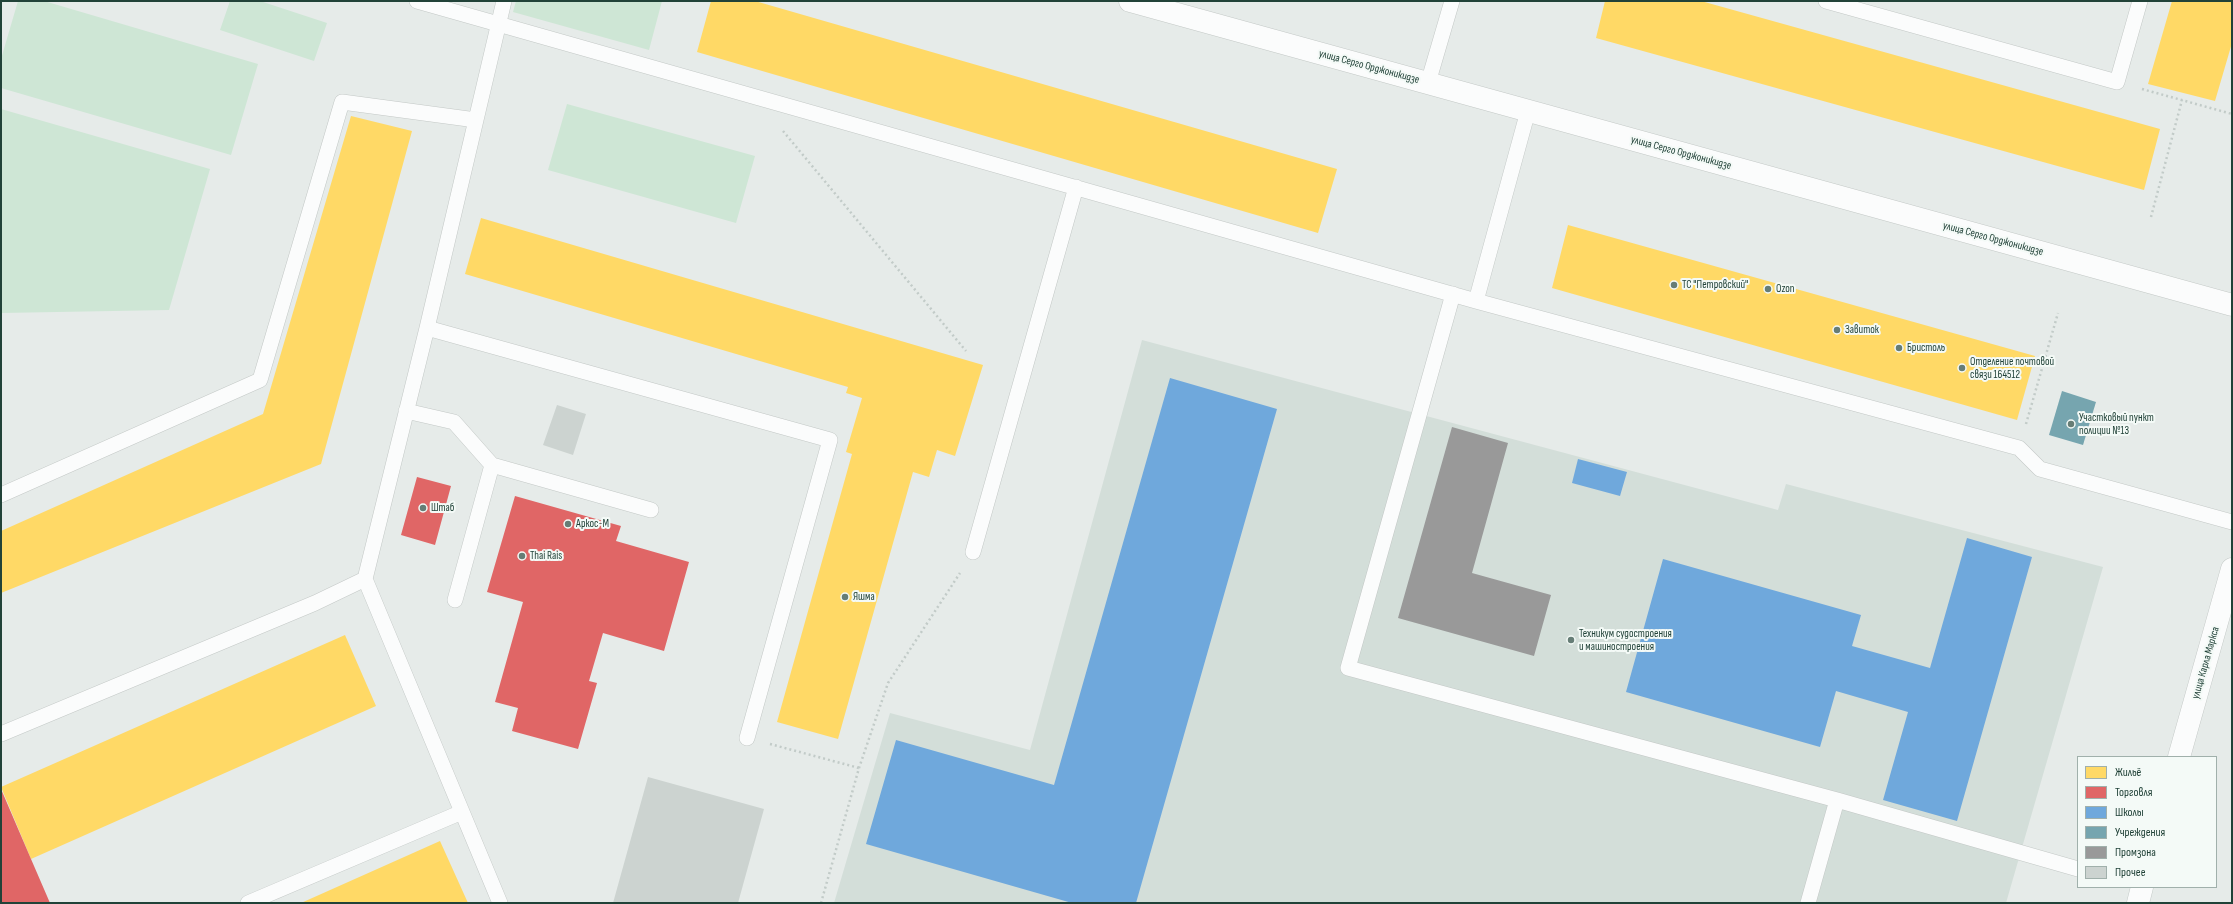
<!DOCTYPE html>
<html>
<head>
<meta charset="utf-8">
<style>
  body { margin:0 }
  #map { position:relative; width:2233px; height:904px; overflow:hidden; background:#e6ebe9; font-family:"Sofia Sans Condensed",sans-serif }
  canvas { display:block }
  .frame { position:absolute; inset:0; border:2px solid #214238; pointer-events:none }
  .legend { position:absolute; left:2077px; top:756px; width:140px; height:132px; box-sizing:border-box; background:#f4faf7; border:1px solid #a0b0ab; margin:0; padding:5px 7px; list-style:none; font-size:12px; color:#214238 }
  .legend li { display:flex; align-items:center; gap:8px; height:20px }
  .legend b { width:20px; border:1px solid #a0b0ab }
</style>
</head>
<body>
<div id="map">
<canvas width="2233" height="904"></canvas>
<div class="frame"></div>
<ul class="legend">
<li><b style="height:11px;background:#ffd966"></b>Жильё</li>
<li><b style="height:11px;background:#e06666"></b>Торговля</li>
<li><b style="height:11px;background:#6fa8dc"></b>Школы</li>
<li><b style="height:11px;background:#76a5af"></b>Учреждения</li>
<li><b style="height:11px;background:#999"></b>Промзона</li>
<li><b style="height:11px;background:#ccd3d0"></b>Прочее</li>
</ul>
</div>
<script>
const context = document.querySelector('canvas').getContext('2d');
context.lineJoin = 'round';
function fillPath(path, color) { context.fillStyle = color; context.fill(path, 'evenodd'); }
const poly = rows => new Path2D(rows.map(r => 'M' + r).join(''));
function stroke(path, color, width, dash) { context.strokeStyle = color; context.lineWidth = width; context.lineCap = dash ? 'butt' : 'round'; context.setLineDash(dash || []); context.stroke(path); }
function label(font, color, halo, rows, align = 'center') {
  context.font = font + ' "Sofia Sans Condensed",sans-serif'; context.lineWidth = 4; context.setLineDash([]); context.textBaseline = 'middle'; context.strokeStyle = halo; context.fillStyle = color; for (const [text, x, y, turn = 0] of rows) {
    context.save(); context.translate(x, y); context.rotate((+turn || 0) * Math.PI / 180); context.textAlign = isNaN(turn) ? turn : align; if (halo) context.strokeText(text, 0, 0); context.fillText(text, 0, 0); context.restore();
  }
}
fillPath(poly([
  [1142,340,1778,510,1786,484,2103,567,2006,903,834,903,890,713,1030,750]
]), '#d3ded9');
fillPath(poly([
  [18,1,44,1,258,64,231,155,1,88,1,59],
  [230,1,260,1,327,23,314,61,220,30],
  [516,1,662,1,649,50,513,12],
  [567,104,755,156,736,223,548,170],
  [1,109,210,169,169,310,1,313]
]), '#cee6d5');
fillPath(poly([
  [711,1,755,1,1337,169,1318,233,697,52],
  [1605,1,1701,1,2160,129,2144,190,1596,38],
  [2172,1,2232,1,2232,43,2215,101,2148,84],
  [351,116,412,131,321,464,1,593,1,531,263,414],
  [481,218,983,365,955,456,937,450,929,477,913,472,838,739,777,722,852,454,846,452,862,398,846,393,848,387,465,274],
  [1568,225,2035,356,2017,420,1552,288],
  [345,635,376,706,31,859,1,787],
  [440,841,468,903,301,903]
]), '#ffd966');
fillPath(poly([
  [417,477,451,486,435,545,401,535],
  [515,496,621,526,616,541,689,562,664,651,603,633,589,681,597,683,578,749,512,731,518,708,495,702,523,602,487,592],
  [1,789,31,859,50,903,1,903]
]), '#e06666');
fillPath(poly([
  [1170,378,1277,409,1136,903,1072,903,866,844,896,740,1054,785],
  [1578,459,1627,472,1620,496,1572,483],
  [1967,538,2032,557,1957,821,1883,800,1908,712,1836,691,1820,747,1626,692,1663,559,1861,615,1852,646,1930,668]
]), '#6fa8dc');
fillPath(poly([
  [2062,391,2096,402,2083,445,2049,435]
]), '#76a5af');
fillPath(poly([
  [1452,427,1508,443,1472,573,1551,595,1534,656,1398,618]
]), '#999');
fillPath(poly([
  [557,405,586,414,573,455,543,445],
  [648,777,764,809,738,903,613,903]
]), '#ccd3d0');
const service = poly([
  [417,1,1476,301,2019,448,2040,469,2232,522],
  [1826,1,2117,82,2140,1],
  [1428,83,1452,1],
  [1453,294,1348,668,1837,800],
  [1476,301,1528,111],
  [427,328,830,440,747,738],
  [406,411,454,422,492,465,651,510],
  [1,495,260,380,342,102,476,120],
  [973,552,1076,187],
  [455,600,492,465],
  [1,734,315,603,365,579],
  [248,903,462,812],
  [500,903,365,579,427,328,504,1],
  [1808,903,1837,800,2078,869]
]);
const minor = poly([
  [1130,1,2232,305]
]);
const tertiary = poly([
  [2179,757,2232,569],
  [2138,903,2142,887]
]);
stroke(service, '#c3c8c6', 16);
stroke(minor, '#c3c8c6', 23);
stroke(tertiary, '#c3c8c6', 23);
stroke(poly([
  [2142,89,2232,114],
  [783,131,966,351],
  [2151,217,2182,100],
  [2026,424,2058,313],
  [770,744,859,768],
  [821,903,859,768,888,683,960,573]
]), '#c2cbc8', 2.5, [2, 3]);
stroke(service, '#fbfcfc', 15);
stroke(minor, '#fbfcfc', 22);
stroke(tertiary, '#fbfcfc', 22);
for (const [x, y, r, color] of [
  [1674,285,4,"#667d76"],
  [1768,289,4,"#667d76"],
  [1837,330,4,"#667d76"],
  [1899,348,4,"#667d76"],
  [1962,368,4,"#667d76"],
  [2071,424,4,"#667d76"],
  [423,508,4,"#667d76"],
  [568,524,4,"#667d76"],
  [522,556,4,"#667d76"],
  [845,597,4,"#667d76"],
  [1571,640,4,"#667d76"]
]) { const dot = new Path2D(); dot.arc(x, y, r, 0, 2 * Math.PI); context.fillStyle = color; context.fill(dot); stroke(dot, '#f4faf7', 1.5); }
label('11px', '#214238', '#f4faf7', [
  ["улица Серго Орджоникидзе",1369,67,15],
  ["улица Серго Орджоникидзе",1681,153,15],
  ["улица Серго Орджоникидзе",1993,239,15],
  ["улица Карла Маркса",2206,663,-74]
]);
label('11px', '#214238', '#f4faf7', [
  ["ТС \"Петровский\"",1682,285],
  ["Ozon",1776,289],
  ["Завиток",1845,330],
  ["Бристоль",1907,348],
  ["Отделение почтовой",1970,362],
  ["связи 164512",1970,375],
  ["Участковый пункт",2079,418],
  ["полиции №13",2079,431],
  ["Штаб",431,508],
  ["Аркос-М",576,524],
  ["Thai Rais",530,556],
  ["Яшма",853,597],
  ["Техникум судостроения",1579,634],
  ["и машиностроения",1579,647]
], 'left');
</script>
</body>
</html>
